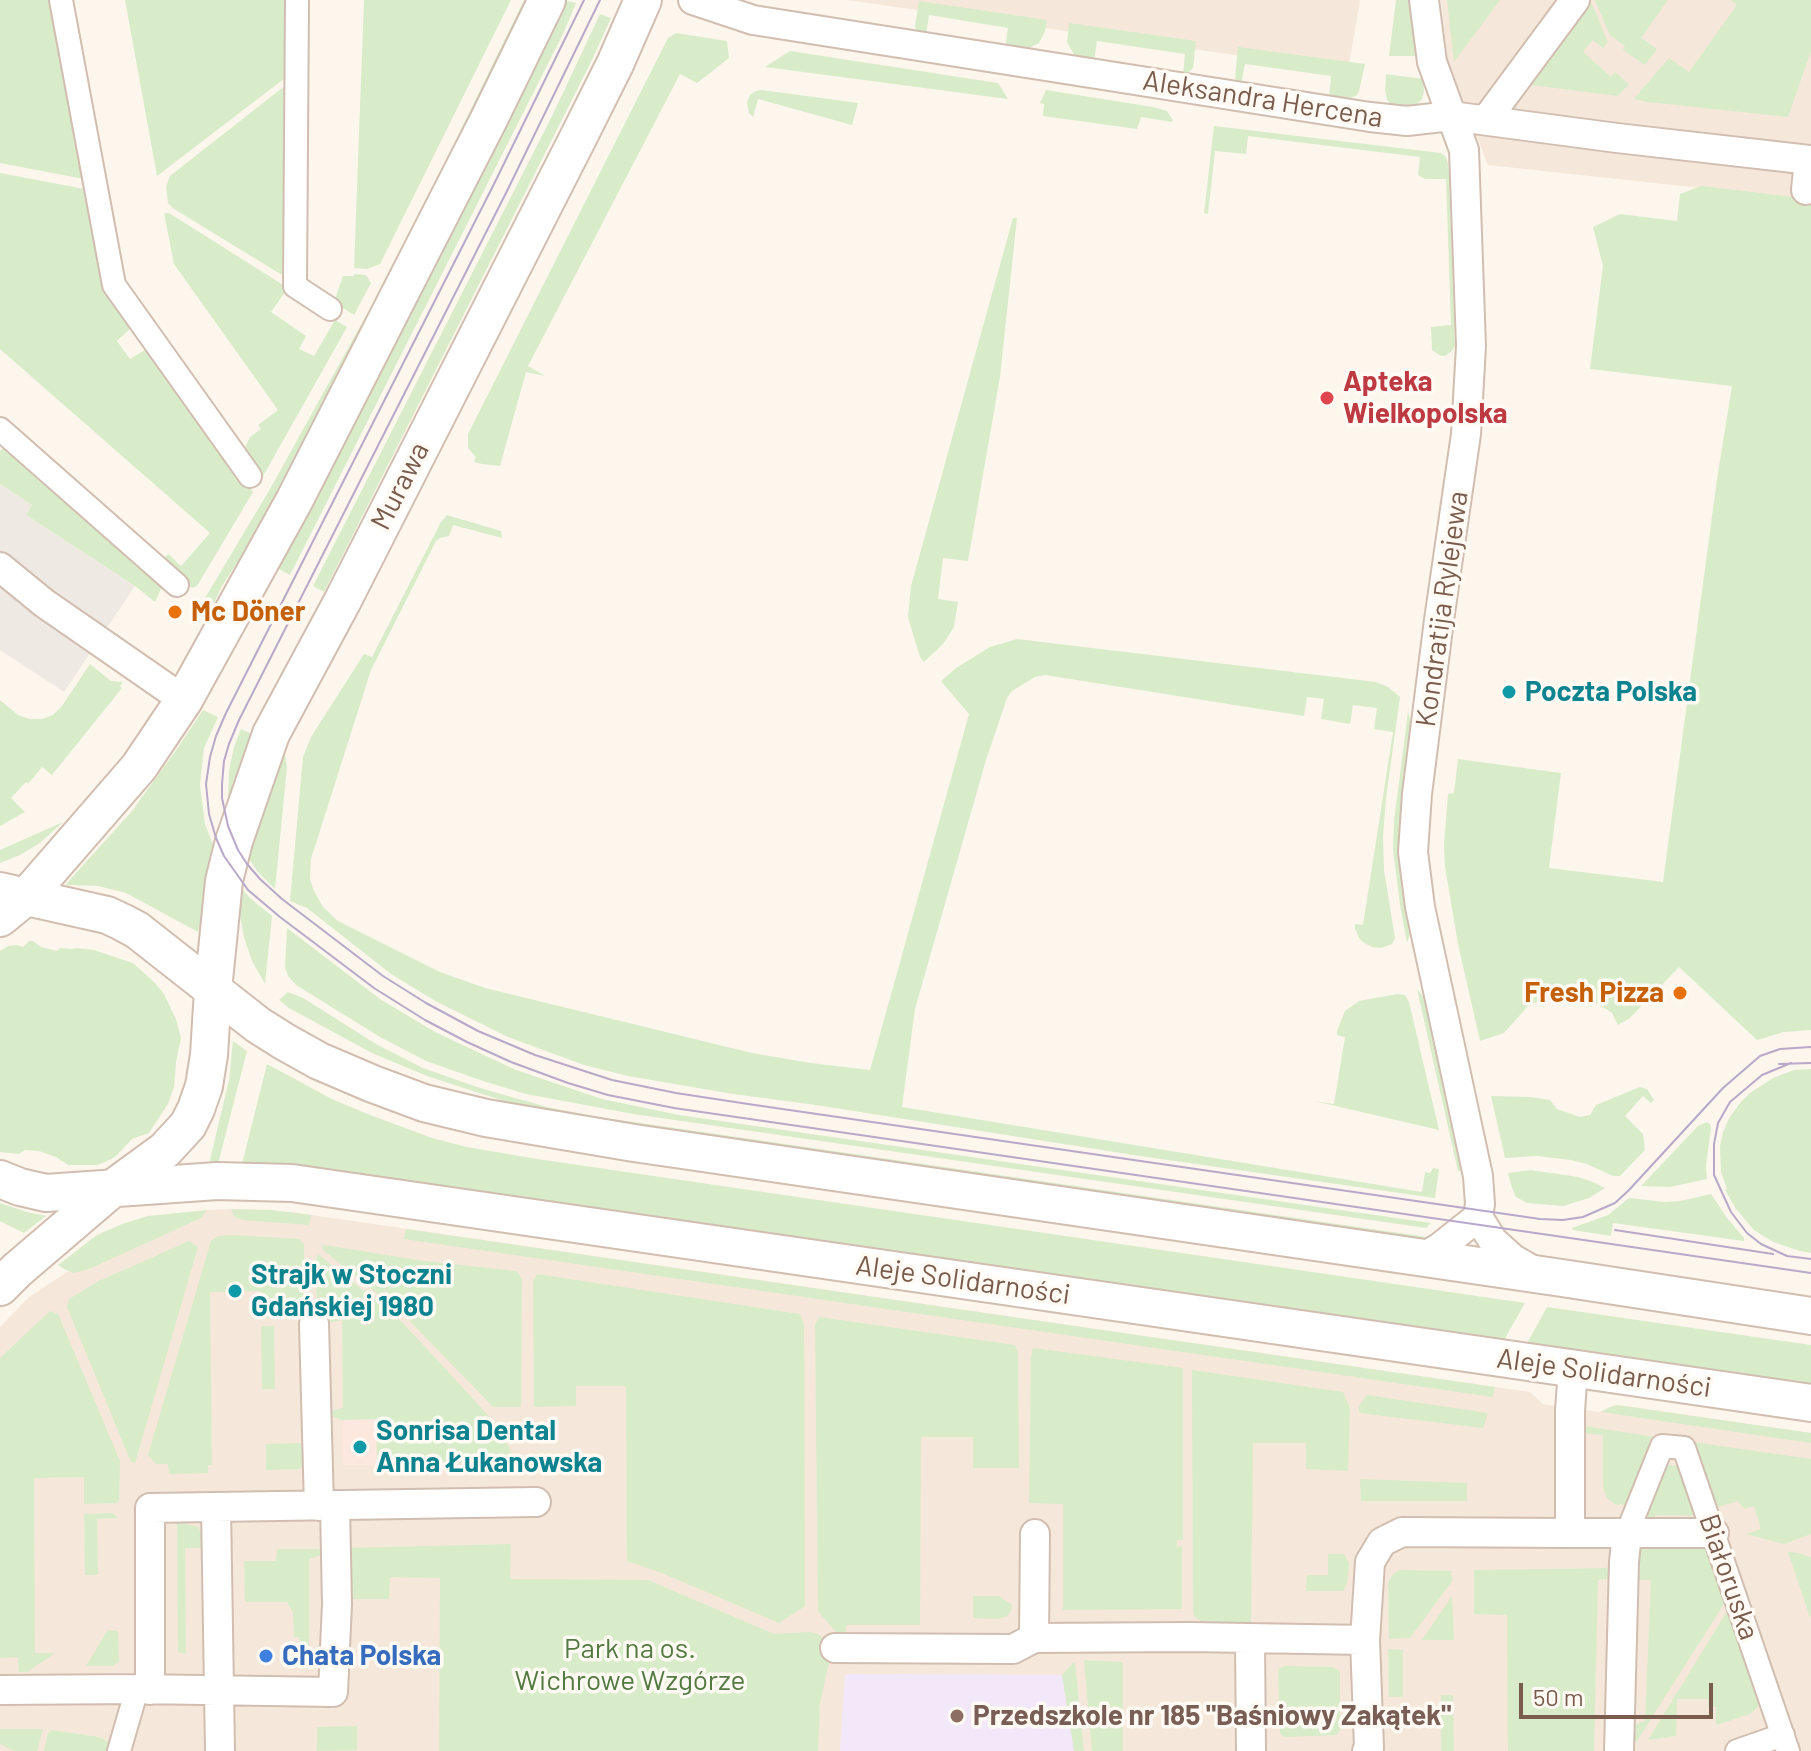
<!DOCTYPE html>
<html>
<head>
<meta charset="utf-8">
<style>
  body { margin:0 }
  #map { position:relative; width:1811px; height:1751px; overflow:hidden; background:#fdf6ec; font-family:Barlow,sans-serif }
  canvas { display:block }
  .scale { position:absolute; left:1519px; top:1683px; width:194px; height:36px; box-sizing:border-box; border:4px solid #7a5c4d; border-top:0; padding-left:10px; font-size:24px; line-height:28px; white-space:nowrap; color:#7a5c4d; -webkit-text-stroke:6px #fffaf3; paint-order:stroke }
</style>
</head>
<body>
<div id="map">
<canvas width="1811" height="1751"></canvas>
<div class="scale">50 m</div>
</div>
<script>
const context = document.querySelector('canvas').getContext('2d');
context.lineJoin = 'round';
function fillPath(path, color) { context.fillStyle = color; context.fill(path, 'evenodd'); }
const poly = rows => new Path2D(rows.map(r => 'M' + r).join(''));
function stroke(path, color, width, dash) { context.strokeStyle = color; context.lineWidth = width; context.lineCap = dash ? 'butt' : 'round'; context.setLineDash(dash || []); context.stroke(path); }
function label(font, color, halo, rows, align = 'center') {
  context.font = font + ' Barlow,sans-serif'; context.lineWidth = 7; context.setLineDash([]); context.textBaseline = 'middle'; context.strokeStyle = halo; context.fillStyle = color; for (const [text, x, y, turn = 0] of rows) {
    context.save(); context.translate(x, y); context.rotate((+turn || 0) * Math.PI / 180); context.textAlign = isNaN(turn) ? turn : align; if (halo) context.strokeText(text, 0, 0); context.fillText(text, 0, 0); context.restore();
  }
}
fillPath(poly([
  [847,0,1360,0,1348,71],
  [1441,0,1811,0,1811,200,1488,165,1448,64],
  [231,1209,291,1212,1530,1392,1543,1404,1600,1412,1610,1407,1625,1406,1811,1433,1811,1751,0,1751,0,1327,29,1297,118,1239,207,1210]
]), '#f5e8da');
fillPath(poly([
  [376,1419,377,1465,343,1465,342,1420]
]), '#fde8e0');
fillPath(poly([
  [0,484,32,505,26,515,135,586,64,692,0,650]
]), '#efe9e4');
fillPath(poly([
  [845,1674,1062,1675,1066,1682,1075,1751,840,1751]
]), '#f3e8fa');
fillPath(poly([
  [0,0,56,0,89,180,0,163],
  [125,0,289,0,289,75,157,176],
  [364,0,511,0,380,264,367,269,354,268],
  [524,0,533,0,298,468,222,586,214,603,211,602,205,598,270,489,367,314,446,160],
  [563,0,576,3,563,34,290,575,277,568],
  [1396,0,1413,0,1418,56,1389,56],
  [1447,0,1500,0,1454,62],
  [1585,0,1590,0,1608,42,1603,48,1593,40,1583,52,1611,77,1615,72,1629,84,1618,96,1524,84],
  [1595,0,1668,0,1641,38,1657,49,1645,65,1623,50,1625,46,1610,35],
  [1731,0,1811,0,1811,51,1788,117,1648,102,1634,99,1669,58,1689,72,1737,5],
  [919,1,1047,20,1045,31,1039,43,1027,49,1005,47,1008,28,929,15,926,35,920,34,916,31,915,26],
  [600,14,611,18,592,60,324,592,313,586,553,114],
  [1069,23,1196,41,1193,68,1183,77,1185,54,1097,41,1094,62,1084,60,1075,56,1067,42],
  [676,33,727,41,729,58,697,83,680,74,528,366,545,376,526,372,500,466,482,464,474,462,476,457,468,448,468,434,668,38],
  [1238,47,1365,64,1359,91,1357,95,1344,101,1329,99,1331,76,1245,64,1241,85,1235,78],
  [790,51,998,83,1008,99,765,67],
  [1386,74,1423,79,1424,91,1422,99,1415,106,1409,109,1392,106,1387,100,1385,90],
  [282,88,289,89,287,278,174,209,168,203,166,187,170,176],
  [762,90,858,103,852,125,758,99,753,117,749,113,747,102,750,95,756,91],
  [1046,90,1153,107,1167,111,1173,120,1172,122,1141,117,1137,129,1043,116,1044,104,1040,103],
  [1214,126,1441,153,1446,157,1448,164,1449,173,1455,346,1452,351,1445,356,1441,356,1432,350,1431,327,1451,325,1446,179,1425,179,1418,175,1420,157,1248,136,1246,154,1215,151,1208,214,1204,213],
  [0,173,90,190,132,327,117,341,130,359,145,350,154,352,253,492,197,586,192,588,162,561,168,554,181,566,210,533,0,349],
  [1701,186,1811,199,1811,1030,1784,1032,1757,1040,1679,967,1630,1018,1618,1025,1612,1013,1599,1004,1579,998,1549,997,1528,1006,1504,1033,1480,1041,1458,944,1445,867,1444,844,1448,794,1454,793,1458,759,1561,773,1549,868,1663,882,1717,479,1732,386,1590,369,1603,266,1593,227,1620,214,1677,221,1680,194],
  [164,213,169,213,288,288,271,312,306,336,299,349,314,356,335,320,347,327,262,478,243,452,250,437,261,429,258,425,278,410,174,264],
  [1013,218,1017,218,1000,377,968,561,943,558,938,599,958,602,954,627,943,644,924,662,920,657,908,617,911,586],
  [354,274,366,275,371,283,354,315,334,302,343,276,354,276],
  [6,444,163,585,155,602,135,586,26,515,32,505,0,484,0,451],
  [447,515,501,531,502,538,453,525,449,536,440,538,436,541,371,670,311,859,310,879,313,889,323,907,338,921,440,972,485,988,752,1053,811,1063,870,1070,969,714,941,681,956,668,990,647,1017,639,1376,682,1388,687,1400,697,1386,798,1383,837,1384,870,1395,938,1392,944,1381,948,1372,947,1364,943,1359,938,1355,928,1355,924,1363,925,1393,732,1374,729,1377,708,1353,705,1350,724,1321,719,1324,699,1307,697,1304,716,1045,675,1035,677,1012,691,1007,698,986,760,915,1009,902,1107,1422,1192,1425,1172,1430,1173,1433,1168,1439,1169,1435,1198,1140,1156,809,1104,733,1094,628,1076,584,1065,508,1037,437,1002,391,974,307,908,290,901,303,757,311,737,364,654,372,657,441,522],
  [90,664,111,681,123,682,120,686,122,688,52,775,42,767,29,783,26,782,11,798,25,812,0,826,0,700,18,715,30,719,42,719,53,715,62,706],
  [203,710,218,717,204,748,200,785,205,824,216,852,198,932,126,893,98,886,67,885,67,883,132,811,177,749],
  [1408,712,1412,728,1412,928,1407,943,1400,905,1393,849,1394,821],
  [241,729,254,735,228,805,229,771,234,747],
  [280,751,285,755,287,767,275,889,257,871,246,854],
  [63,822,40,843,20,855,0,863,0,850],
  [240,887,250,898,272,916,265,984,252,961,244,937,238,903],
  [287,928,380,999,435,1032,516,1070,602,1099,679,1115,1431,1223,1426,1228,633,1114,526,1094,483,1081,426,1061,380,1037,296,985,288,976,285,967],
  [29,941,33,941,41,947,57,951,60,948,72,949,76,948,94,950,133,963,154,982,164,994,176,1019,181,1038,176,1062,174,1087,168,1104,149,1133,132,1139,115,1157,105,1162,97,1165,68,1165,56,1157,39,1151,25,1150,19,1154,0,1152,0,951,8,946,17,945,23,947],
  [1417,989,1428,1002,1465,1171,1458,1171],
  [288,992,303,998,376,1044,423,1068,480,1088,547,1107,599,1117,1427,1237,1407,1240,630,1128,522,1107,427,1076,372,1053,289,1008,279,1000],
  [1397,994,1405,995,1409,1002,1439,1130,1314,1101,1334,1104,1345,1037,1337,1035,1337,1031,1345,1011,1359,1001],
  [233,1041,247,1051,218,1164,209,1164,229,1080],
  [267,1064,332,1099,365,1113,432,1138,467,1147,537,1159,1525,1303,1503,1342,242,1164],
  [1811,1069,1811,1253,1800,1251,1773,1242,1754,1230,1736,1209,1725,1190,1727,1189,1721,1172,1720,1146,1723,1132,1729,1118,1740,1103,1750,1093,1773,1078,1794,1070],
  [1640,1087,1647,1089,1654,1100,1651,1103,1643,1096,1625,1116,1643,1134,1645,1150,1620,1176,1613,1176,1587,1164,1571,1160,1537,1156,1505,1158,1491,1096,1531,1097,1550,1100,1557,1109,1580,1117,1590,1115,1596,1105],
  [1707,1122,1710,1124,1711,1128,1706,1165,1707,1179,1670,1187,1641,1186,1698,1126],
  [1531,1170,1578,1177,1593,1182,1605,1188,1589,1198,1563,1206,1527,1203,1516,1197,1512,1188,1508,1173],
  [1711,1194,1727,1218,1744,1238,1744,1241,1613,1223,1611,1236,1573,1230,1572,1228,1608,1215,1629,1198,1665,1202,1680,1201],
  [0,1203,27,1212,46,1216,24,1233,0,1221],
  [231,1209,271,1210,311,1215,309,1225,243,1220,235,1217],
  [207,1210,201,1218,89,1269,74,1273,64,1269,58,1265,97,1235,122,1224,148,1216],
  [406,1229,1495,1387,1493,1397,404,1239],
  [234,1235,299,1239,304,1244,305,1314,304,1317,300,1318,261,1318,260,1291,210,1292,212,1465,208,1465,208,1473,169,1474,168,1464,156,1464,148,1455,211,1241,218,1236],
  [189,1241,198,1247,135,1463,131,1462,67,1307,69,1299,99,1281],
  [324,1245,424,1261,517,1271,522,1279,521,1407,493,1407,404,1315,323,1250,322,1247],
  [319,1255,399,1319,477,1403,501,1431,512,1454,511,1459,506,1461,377,1465,376,1419,342,1420,324,1413,343,1408,342,1320,323,1324,317,1318,316,1260,317,1256],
  [537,1274,800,1314,804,1324,805,1606,779,1623,662,1573,627,1561,626,1386,576,1386,576,1406,534,1407,533,1281],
  [1547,1307,1811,1345,1811,1387,1526,1345],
  [50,1311,58,1314,120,1461,119,1500,117,1503,84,1504,84,1477,34,1478,35,1653,55,1653,27,1672,19,1672,18,1657,0,1658,0,1358],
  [819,1317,1015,1345,1018,1353,1019,1468,973,1468,973,1437,921,1437,920,1625,846,1625,845,1642,818,1611,815,1324],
  [261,1326,274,1326,275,1389,262,1389],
  [1033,1348,1183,1368,1183,1540,1177,1540,1177,1547,1182,1546,1182,1609,1063,1610,1063,1504,1029,1503,1031,1356],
  [1192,1370,1343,1392,1350,1408,1348,1471,1306,1469,1306,1443,1253,1443,1251,1623,1201,1621,1194,1616,1193,1612],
  [1367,1395,1488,1413,1483,1428,1359,1413,1359,1406],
  [1617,1405,1811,1433,1811,1443,1601,1412,1610,1407],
  [1584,1426,1655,1437,1631,1501,1627,1504,1616,1505,1607,1498,1603,1487,1603,1435,1583,1433],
  [1693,1442,1811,1459,1811,1534,1784,1544,1746,1534,1761,1529,1754,1506,1744,1509,1738,1501,1718,1507],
  [300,1443,303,1448,302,1467,299,1469,266,1470,266,1444],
  [1664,1465,1680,1466,1698,1516,1655,1515,1655,1525,1643,1522],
  [1360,1479,1467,1483,1467,1501,1361,1501],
  [113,1513,118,1518,97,1519,98,1575,85,1575,84,1514],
  [177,1523,187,1524,198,1527,204,1536,207,1548,185,1548,186,1653,178,1653],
  [511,1544,510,1579,648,1580,774,1634,810,1632,818,1634,825,1639,829,1646,831,1654,820,1703,818,1751,439,1751,440,1578,390,1577,389,1599,346,1599,346,1548],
  [277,1549,327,1549,327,1553,309,1559,309,1646,300,1646,299,1637,294,1637,293,1612,287,1602,245,1602,244,1561,276,1561],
  [1642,1549,1710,1549,1727,1599,1637,1741,1630,1740,1627,1728,1645,1721,1651,1580,1631,1580,1631,1567,1639,1567,1639,1552],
  [1788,1552,1798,1553,1811,1557,1811,1620],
  [1328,1554,1344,1554,1349,1563,1347,1584,1343,1591,1306,1591,1307,1575,1328,1575],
  [1617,1568,1617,1578,1598,1580,1594,1751,1508,1751,1507,1615,1474,1614,1474,1570],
  [1400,1570,1451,1571,1452,1581,1410,1638,1389,1639,1388,1583,1393,1574],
  [973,1596,999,1596,1012,1605,1011,1611,1006,1617,996,1619,973,1618],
  [1452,1596,1454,1640,1422,1640],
  [1731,1610,1760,1699,1758,1707,1750,1714,1716,1725,1716,1707,1708,1707,1708,1699,1677,1699,1676,1736,1648,1740,1726,1613],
  [108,1630,118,1631,119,1661,113,1666,86,1666],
  [1388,1649,1403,1650,1403,1697,1389,1697],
  [1084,1660,1123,1662,1123,1751,1092,1751],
  [1073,1663,1075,1663,1084,1751,1074,1751,1062,1675],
  [1285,1666,1332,1667,1340,1671,1340,1730,1336,1735,1285,1737,1280,1733,1278,1669],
  [1441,1695,1453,1695,1454,1751,1441,1751],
  [357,1726,357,1750,317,1751,317,1727],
  [0,1729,43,1729,37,1751,15,1751,0,1744],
  [51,1730,99,1737,109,1742,111,1751,44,1751,48,1733]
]), '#d8ecc9');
const pedestrian = poly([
  [61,0,114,285,250,476],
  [297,0,295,286,330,309],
  [0,429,177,585],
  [1627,1533,1662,1446,1684,1448,1788,1751],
  [119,1751,137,1689],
  [1737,1751,1783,1735]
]);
const minor = poly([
  [693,0,753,20,1370,117,1407,121,1451,116,1617,138,1811,160],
  [1424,0,1432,62,1464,150,1471,346,1466,434,1439,620,1417,794,1413,852,1420,907,1478,1176,1480,1204,1478,1217],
  [1486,120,1575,0],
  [1806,190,1809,160],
  [0,567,44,603,184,700],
  [1421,1258,1439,1248,1478,1217,1493,1241,1513,1259,1534,1271],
  [314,1324,319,1506],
  [216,1507,220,1751],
  [1570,1533,1714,1533],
  [1034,1638,1035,1534],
  [1250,1639,1251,1751],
  [835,1648,1013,1649,1034,1638,1190,1637,1365,1640],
  [0,1690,137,1689,333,1692,337,1604,335,1506],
  [150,1690,150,1508,536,1502],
  [1367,1751,1369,1748,1365,1640,1370,1562,1382,1542,1402,1532,1570,1533,1570,1411,1573,1368],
  [1619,1751,1624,1562,1627,1533]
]);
const tertiary = poly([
  [0,891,107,915,122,922,137,930,258,1025,285,1042,319,1061,373,1084,424,1103,486,1118,634,1143,1562,1278,1811,1316],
  [0,918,27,896,139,767,184,700,294,501,490,117,547,0],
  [0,1179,20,1187,46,1193,217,1181,292,1183,1811,1403],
  [0,1287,17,1270,113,1188,165,1150,188,1125,196,1109,204,1086,209,1055,213,990,224,881,234,841,271,734,342,602,578,138,615,64,643,0]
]);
stroke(pedestrian, '#d1beb0', 26);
stroke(minor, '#d1beb0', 32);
stroke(tertiary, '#d1beb0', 40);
stroke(pedestrian, '#fff', 22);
stroke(minor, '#fff', 28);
stroke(tertiary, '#fff', 36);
stroke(poly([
  [584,0,494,184,226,713,216,736,210,757,206,784,209,814,216,838,224,856,248,890,280,917,374,988,425,1020,467,1042,511,1062,568,1083,608,1095,674,1108,1811,1273],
  [600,0,507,191,239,720,229,744,224,761,222,784,222,798,228,826,238,850,247,864,260,879,282,899,383,976,426,1003,478,1031,535,1055,612,1080,676,1093,748,1104,1540,1219,1563,1220,1583,1217,1615,1203,1629,1190,1723,1088,1760,1056,1780,1049,1811,1047],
  [1791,1063,1762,1075,1730,1102,1718,1123,1714,1144,1714,1175,1731,1212,1747,1233,1761,1244,1787,1256,1811,1259],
  [1779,1064,1811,1063],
  [1615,1230,1773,1254]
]), '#b9a8c9', 2);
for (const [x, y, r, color] of [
  [1327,398,8,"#e0444e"],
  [175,612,8,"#e8710a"],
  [1509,692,8,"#0f9aa8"],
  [1680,993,8,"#e8710a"],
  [235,1291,8,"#0f9aa8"],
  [360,1447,8,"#0f9aa8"],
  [266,1656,8,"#3f7fe0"],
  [957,1716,8,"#8d6e63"]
]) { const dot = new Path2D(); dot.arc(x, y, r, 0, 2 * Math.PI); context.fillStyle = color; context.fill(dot); stroke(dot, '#fffaf3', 3); }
label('28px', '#7a5c4d', '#fffaf3', [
  ["Aleksandra Hercena",1263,99,9],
  ["Murawa",400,486,-63],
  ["Kondratija Rylejewa",1442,609,-82],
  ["Aleje Solidarności",963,1280,8],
  ["Aleje Solidarności",1604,1373,8],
  ["Białoruska",1729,1577,71]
]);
label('bold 28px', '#be3a42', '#fffaf3', [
  ["Apteka",1343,382],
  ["Wielkopolska",1343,414]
], 'left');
label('bold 28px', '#c56008', '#fffaf3', [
  ["Mc Döner",191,612],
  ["Fresh Pizza",1664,993,"right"]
], 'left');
label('bold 28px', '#0d838f', '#fffaf3', [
  ["Poczta Polska",1525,692],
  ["Strajk w Stoczni",251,1275],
  ["Gdańskiej 1980",251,1307],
  ["Sonrisa Dental",376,1431],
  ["Anna Łukanowska",376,1463]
], 'left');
label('28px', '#537a41', '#fffaf3', [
  ["Park na os.",630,1649],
  ["Wichrowe Wzgórze",630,1681]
]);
label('bold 28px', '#366cbe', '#fffaf3', [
  ["Chata Polska",282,1656]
], 'left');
label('bold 28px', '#785e54', '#fffaf3', [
  ["Przedszkole nr 185 \"Baśniowy Zakątek\"",973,1716]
], 'left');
</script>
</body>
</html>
